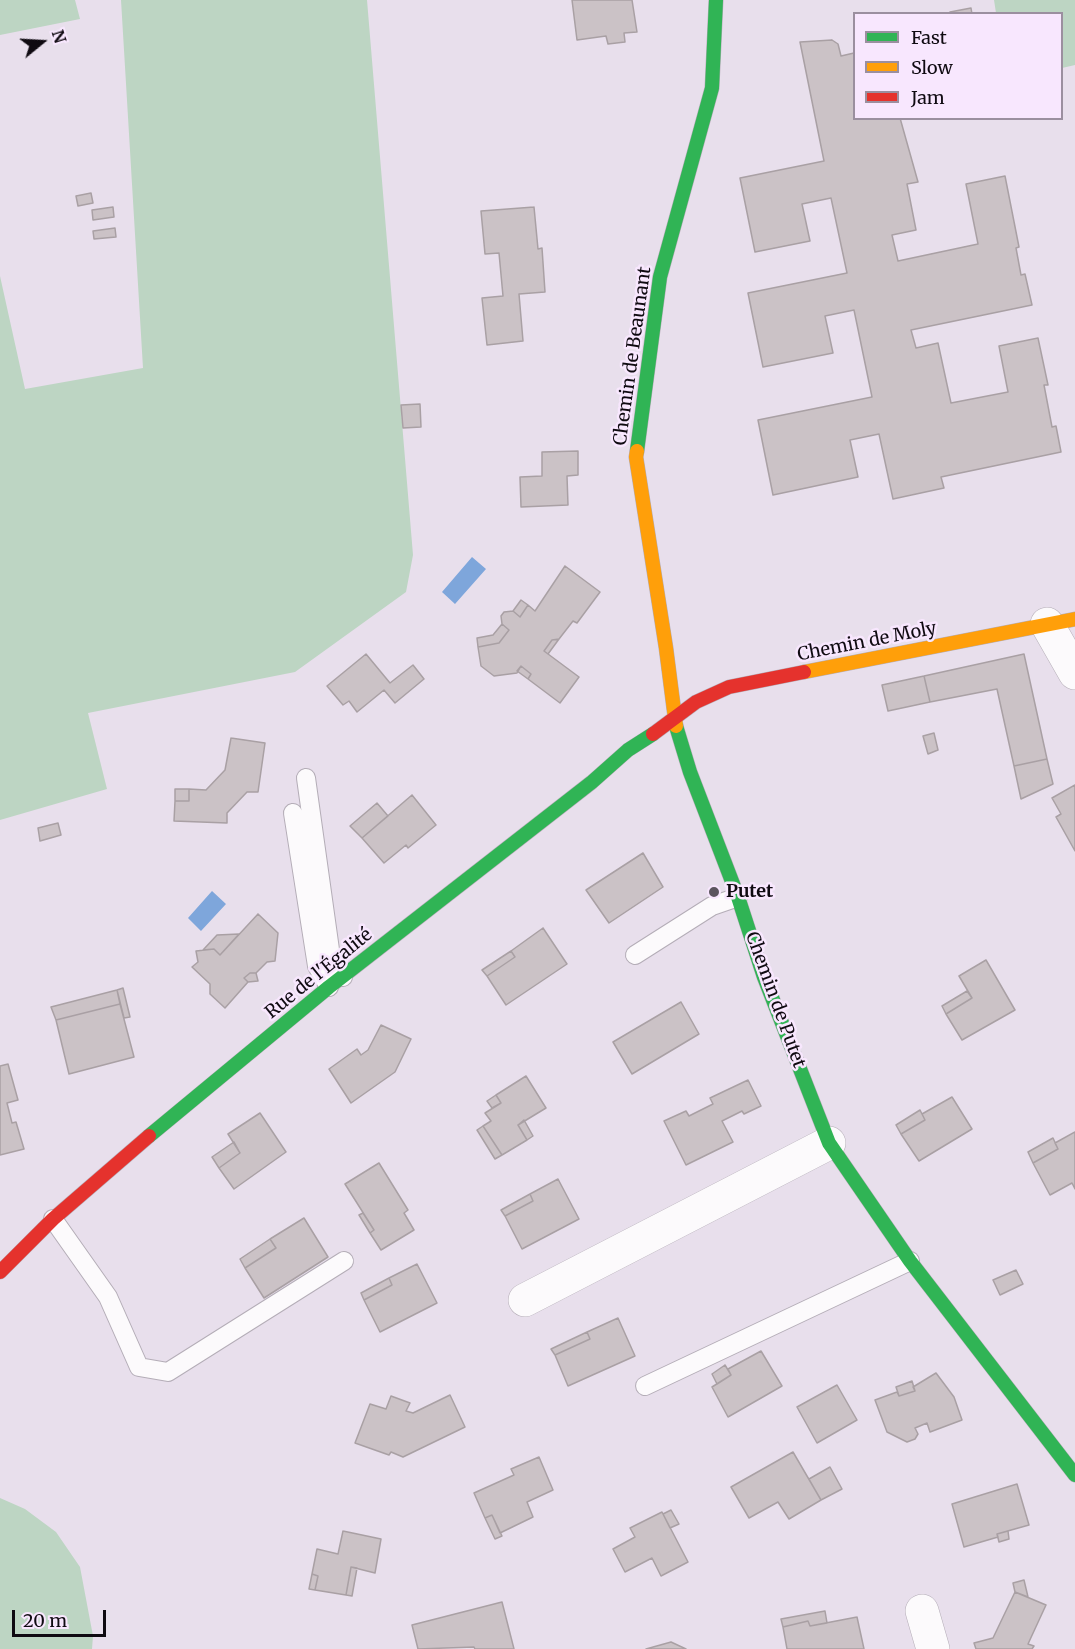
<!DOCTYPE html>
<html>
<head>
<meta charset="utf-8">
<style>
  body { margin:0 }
  #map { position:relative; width:1075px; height:1649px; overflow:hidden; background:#e8dfec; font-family:Merriweather,serif }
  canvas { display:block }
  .legend { position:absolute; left:853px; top:12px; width:210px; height:108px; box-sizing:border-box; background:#f8e7fe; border:2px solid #9b8f9f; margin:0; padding:8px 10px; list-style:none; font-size:18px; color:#0f0a11 }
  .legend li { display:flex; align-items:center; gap:12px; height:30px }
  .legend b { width:30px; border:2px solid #9b8f9f }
  .north { position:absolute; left:12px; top:12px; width:60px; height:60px; -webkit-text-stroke:4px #f8e7fe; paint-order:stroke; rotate:72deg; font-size:16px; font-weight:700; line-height:24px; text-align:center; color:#0f0a11 }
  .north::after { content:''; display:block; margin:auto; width:21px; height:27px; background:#0f0a11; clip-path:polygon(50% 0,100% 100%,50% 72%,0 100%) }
  .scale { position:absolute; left:12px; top:1610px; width:94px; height:27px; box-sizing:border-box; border:3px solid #0f0a11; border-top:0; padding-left:8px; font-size:18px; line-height:21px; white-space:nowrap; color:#0f0a11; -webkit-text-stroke:4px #f8e7fe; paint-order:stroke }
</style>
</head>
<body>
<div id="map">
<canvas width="1075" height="1649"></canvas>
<ul class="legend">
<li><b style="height:8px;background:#30b455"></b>Fast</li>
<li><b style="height:8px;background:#ff9f0a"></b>Slow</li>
<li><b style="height:8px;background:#e5322d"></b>Jam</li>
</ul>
<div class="north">N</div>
<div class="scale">20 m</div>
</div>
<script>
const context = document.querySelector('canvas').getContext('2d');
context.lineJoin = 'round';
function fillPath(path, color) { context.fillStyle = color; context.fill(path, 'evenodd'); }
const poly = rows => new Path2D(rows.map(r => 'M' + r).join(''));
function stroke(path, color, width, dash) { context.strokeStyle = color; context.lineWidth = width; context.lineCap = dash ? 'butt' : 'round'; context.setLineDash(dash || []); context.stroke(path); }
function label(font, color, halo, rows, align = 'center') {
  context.font = font + ' Merriweather,serif'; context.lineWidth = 5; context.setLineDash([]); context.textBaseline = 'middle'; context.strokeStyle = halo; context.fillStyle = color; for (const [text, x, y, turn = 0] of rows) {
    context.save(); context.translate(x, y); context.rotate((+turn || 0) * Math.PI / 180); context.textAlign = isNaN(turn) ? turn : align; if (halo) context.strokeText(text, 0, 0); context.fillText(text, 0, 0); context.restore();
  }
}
fillPath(poly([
  [0,0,75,0,80,19,0,35],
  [121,0,367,0,413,555,406,592,295,672,88,713,107,789,0,820,0,276,25,389,143,368],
  [994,0,1075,0,1075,65,1062,68,1062,14,996,13],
  [0,1498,25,1509,56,1532,80,1567,93,1636,92,1649,0,1649]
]), '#bdd5c3');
fillPath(poly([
  [472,557,486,569,455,604,442,592],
  [212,891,226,904,201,931,188,918]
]), '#7ea6db');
const building = poly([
  [572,0,632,0,637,32,624,33,625,42,608,44,606,36,577,40,572,0],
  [971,8,972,14,951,14,950,12,971,8],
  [832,40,838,44,841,56,854,53,854,118,900,118,918,182,907,184,916,230,892,235,898,261,978,244,966,184,1005,176,1019,247,1016,248,1021,275,1025,274,1032,305,911,330,916,348,938,343,951,403,1008,392,999,346,1038,338,1048,385,1044,385,1052,427,1056,426,1061,452,941,477,944,488,893,499,879,434,850,440,858,477,773,495,758,420,872,397,854,310,825,316,833,353,763,367,748,293,847,273,831,198,802,204,810,241,755,252,740,178,824,161,800,42,832,40],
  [91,193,93,203,78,206,76,196,91,193],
  [113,207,114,217,93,220,92,210,113,207],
  [534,207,538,249,542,248,545,292,519,294,523,341,487,345,482,298,503,296,499,253,485,254,481,211,534,207],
  [115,228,116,237,94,239,93,231,115,228],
  [420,404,421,427,403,428,401,405,420,404],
  [578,451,578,475,567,476,568,505,521,507,520,477,542,476,542,452,578,451],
  [565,566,600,592,577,623,573,621,559,639,552,640,544,651,579,677,560,703,528,679,531,674,521,666,517,673,494,676,481,666,478,647,499,643,509,630,502,624,501,616,504,612,513,611,520,617,528,605,535,611,565,566],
  [521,600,528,605,520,617,513,611,521,600],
  [502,624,509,630,499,643,478,647,477,638,493,635,502,624],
  [559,639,548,654,544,651,552,640,559,639],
  [366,654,390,683,413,665,424,679,395,703,384,690,357,712,349,701,343,705,327,686,366,654],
  [1024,654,1047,759,1014,766,997,689,930,702,924,676,1024,654],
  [521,666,531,674,528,679,517,671,521,666],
  [924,676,930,702,888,711,882,685,924,676],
  [934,733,938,750,928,754,923,736,934,733],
  [231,738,265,743,258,792,247,792,227,813,227,823,174,821,175,801,189,801,189,789,206,790,225,770,231,738],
  [1047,759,1053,784,1021,799,1014,766,1047,759],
  [1075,785,1075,851,1056,817,1061,814,1052,798,1075,785],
  [175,789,189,789,189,801,175,801,175,789],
  [412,795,436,825,408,848,406,845,384,863,362,838,412,795],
  [377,803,388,816,362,838,350,826,377,803],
  [58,823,61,835,40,841,38,828,58,823],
  [643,853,663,887,609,923,586,890,643,853],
  [258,914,278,933,275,961,267,962,256,973,250,973,244,978,248,982,225,1008,210,994,210,984,192,967,198,962,196,951,214,949,220,955,258,914],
  [543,928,567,964,506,1005,487,976,515,957,511,951,543,928],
  [239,934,220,955,214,949,203,950,217,935,239,934],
  [511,951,515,957,487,976,482,970,511,951],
  [986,960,1015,1010,962,1040,946,1014,972,998,959,976,986,960],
  [250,973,256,973,258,981,248,982,244,978,250,973],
  [123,988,130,1017,124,1018,117,990,123,988],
  [117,990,120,1004,56,1020,51,1007,117,990],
  [967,991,972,998,946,1014,942,1006,967,991],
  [681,1002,699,1034,632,1074,613,1042,681,1002],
  [120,1004,134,1057,69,1074,56,1020,120,1004],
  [381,1025,411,1039,395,1072,351,1103,329,1069,357,1049,361,1055,368,1050,381,1025],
  [8,1064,18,1100,7,1103,12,1123,16,1122,24,1149,0,1155,0,1066,8,1064],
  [526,1076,546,1108,518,1125,527,1140,502,1155,483,1126,491,1121,485,1113,501,1103,496,1095,526,1076],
  [748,1080,761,1106,744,1114,742,1111,722,1121,733,1142,686,1165,664,1121,686,1111,689,1116,713,1104,710,1098,748,1080],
  [496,1095,501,1103,492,1108,487,1101,496,1095],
  [952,1097,972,1129,919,1161,901,1134,925,1120,922,1114,952,1097],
  [920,1110,925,1120,901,1134,896,1125,920,1110],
  [260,1113,286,1152,234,1189,219,1168,240,1153,228,1134,260,1113],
  [524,1120,533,1136,527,1140,518,1125,524,1120],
  [483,1126,502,1155,495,1159,477,1130,483,1126],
  [1075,1132,1075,1189,1072,1183,1050,1195,1033,1163,1058,1149,1055,1143,1075,1132],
  [1053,1138,1058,1149,1033,1163,1028,1152,1053,1138],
  [234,1142,240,1153,219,1168,212,1157,234,1142],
  [379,1163,408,1210,404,1213,414,1230,381,1250,370,1233,374,1230,345,1184,379,1163],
  [558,1179,579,1219,522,1249,505,1216,533,1201,530,1194,558,1179],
  [530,1194,533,1201,505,1216,501,1210,530,1194],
  [363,1213,374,1230,370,1233,359,1215,363,1213],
  [304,1218,328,1257,264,1298,245,1268,276,1248,270,1239,304,1218],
  [270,1239,276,1248,245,1268,240,1259,270,1239],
  [417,1264,437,1303,380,1332,364,1300,392,1285,389,1278,417,1264],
  [1016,1270,1023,1284,1000,1295,993,1280,1016,1270],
  [389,1278,392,1285,364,1300,361,1293,389,1278],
  [618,1318,635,1356,568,1386,555,1355,590,1339,587,1332,618,1318],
  [587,1332,590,1339,555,1355,551,1349,587,1332],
  [761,1351,782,1386,728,1417,712,1387,731,1375,728,1369,761,1351],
  [725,1365,731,1375,717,1384,712,1374,725,1365],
  [936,1373,954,1397,962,1420,930,1432,927,1423,915,1428,918,1434,915,1439,907,1442,887,1432,875,1400,897,1392,899,1396,915,1391,913,1387,936,1373],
  [912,1381,915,1391,899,1396,896,1387,912,1381],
  [837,1385,857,1420,817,1443,797,1407,837,1385],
  [450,1395,465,1427,403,1457,391,1452,389,1455,355,1443,370,1404,386,1409,391,1396,410,1403,406,1411,413,1413,450,1395],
  [793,1452,821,1500,789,1519,778,1502,749,1518,731,1487,793,1452],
  [539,1457,553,1490,527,1502,533,1517,500,1533,492,1515,485,1518,474,1493,514,1475,511,1469,539,1457],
  [830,1467,842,1489,821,1500,809,1479,830,1467],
  [1017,1484,1029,1525,997,1534,998,1537,964,1547,952,1504,1017,1484],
  [671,1510,679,1524,670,1528,663,1514,671,1510],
  [662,1512,688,1562,661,1576,652,1558,625,1572,613,1549,635,1537,630,1528,662,1512],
  [492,1515,502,1536,495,1539,485,1518,492,1515],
  [343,1531,381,1539,375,1573,351,1567,346,1595,315,1590,318,1576,312,1574,317,1549,338,1554,343,1531],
  [1008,1531,1009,1539,999,1542,997,1534,1008,1531],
  [351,1567,357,1568,352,1596,346,1595,351,1567],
  [312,1574,318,1576,315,1590,309,1589,312,1574],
  [1024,1580,1028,1597,1015,1592,1013,1583,1024,1580],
  [1015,1592,1046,1605,1028,1644,1034,1646,1032,1649,976,1649,974,1643,993,1638,1015,1592],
  [502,1602,514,1649,475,1649,474,1647,418,1649,412,1625,502,1602],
  [825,1611,827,1623,810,1626,808,1621,783,1627,781,1619,825,1611],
  [857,1617,864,1649,787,1649,783,1627,808,1621,810,1626,857,1617],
  [671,1642,686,1649,646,1649,671,1642]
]);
fillPath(building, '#cbc2c6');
stroke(building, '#a9a0a4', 1.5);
const lane = poly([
  [306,778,331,957,343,977],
  [293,813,317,966,329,987],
  [635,955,712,906,738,897],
  [53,1219,108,1297,139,1367,168,1372,344,1261],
  [645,1386,910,1261]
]);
const street = poly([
  [1047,624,1075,673],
  [525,1300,829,1143],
  [922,1611,933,1649]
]);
const fast = poly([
  [637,451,660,277,712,88,716,0],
  [676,726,690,772,738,897,764,977,829,1143,910,1261,1075,1475],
  [149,1136,329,987,592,782,628,750,653,734]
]);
const slow = poly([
  [637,451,636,457,666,648,676,726],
  [804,672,1075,619]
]);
const jam = poly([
  [653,734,696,702,729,687,804,672],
  [0,1272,53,1219,149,1136]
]);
stroke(lane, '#b4adb7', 20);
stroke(street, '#b4adb7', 34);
stroke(fast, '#b4adb7', 15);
stroke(slow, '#b4adb7', 15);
stroke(jam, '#b4adb7', 15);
stroke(lane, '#fcfafc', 18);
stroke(street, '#fcfafc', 33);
stroke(fast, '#30b455', 14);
stroke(slow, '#ff9f0a', 14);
stroke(jam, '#e5322d', 14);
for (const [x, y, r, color] of [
  [714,892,6,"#5b555e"]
]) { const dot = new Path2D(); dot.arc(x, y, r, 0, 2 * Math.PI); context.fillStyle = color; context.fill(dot); stroke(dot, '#f8e7fe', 2); }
label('18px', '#0f0a11', '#f8e7fe', [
  ["Chemin de Beaunant",633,356,-82],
  ["Chemin de Moly",867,642,-11],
  ["Rue de l'Égalité",319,974,-39],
  ["Chemin de Putet",775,1000,70]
]);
label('bold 18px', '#0f0a11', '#f8e7fe', [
  ["Putet",726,892]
], 'left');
</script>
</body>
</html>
